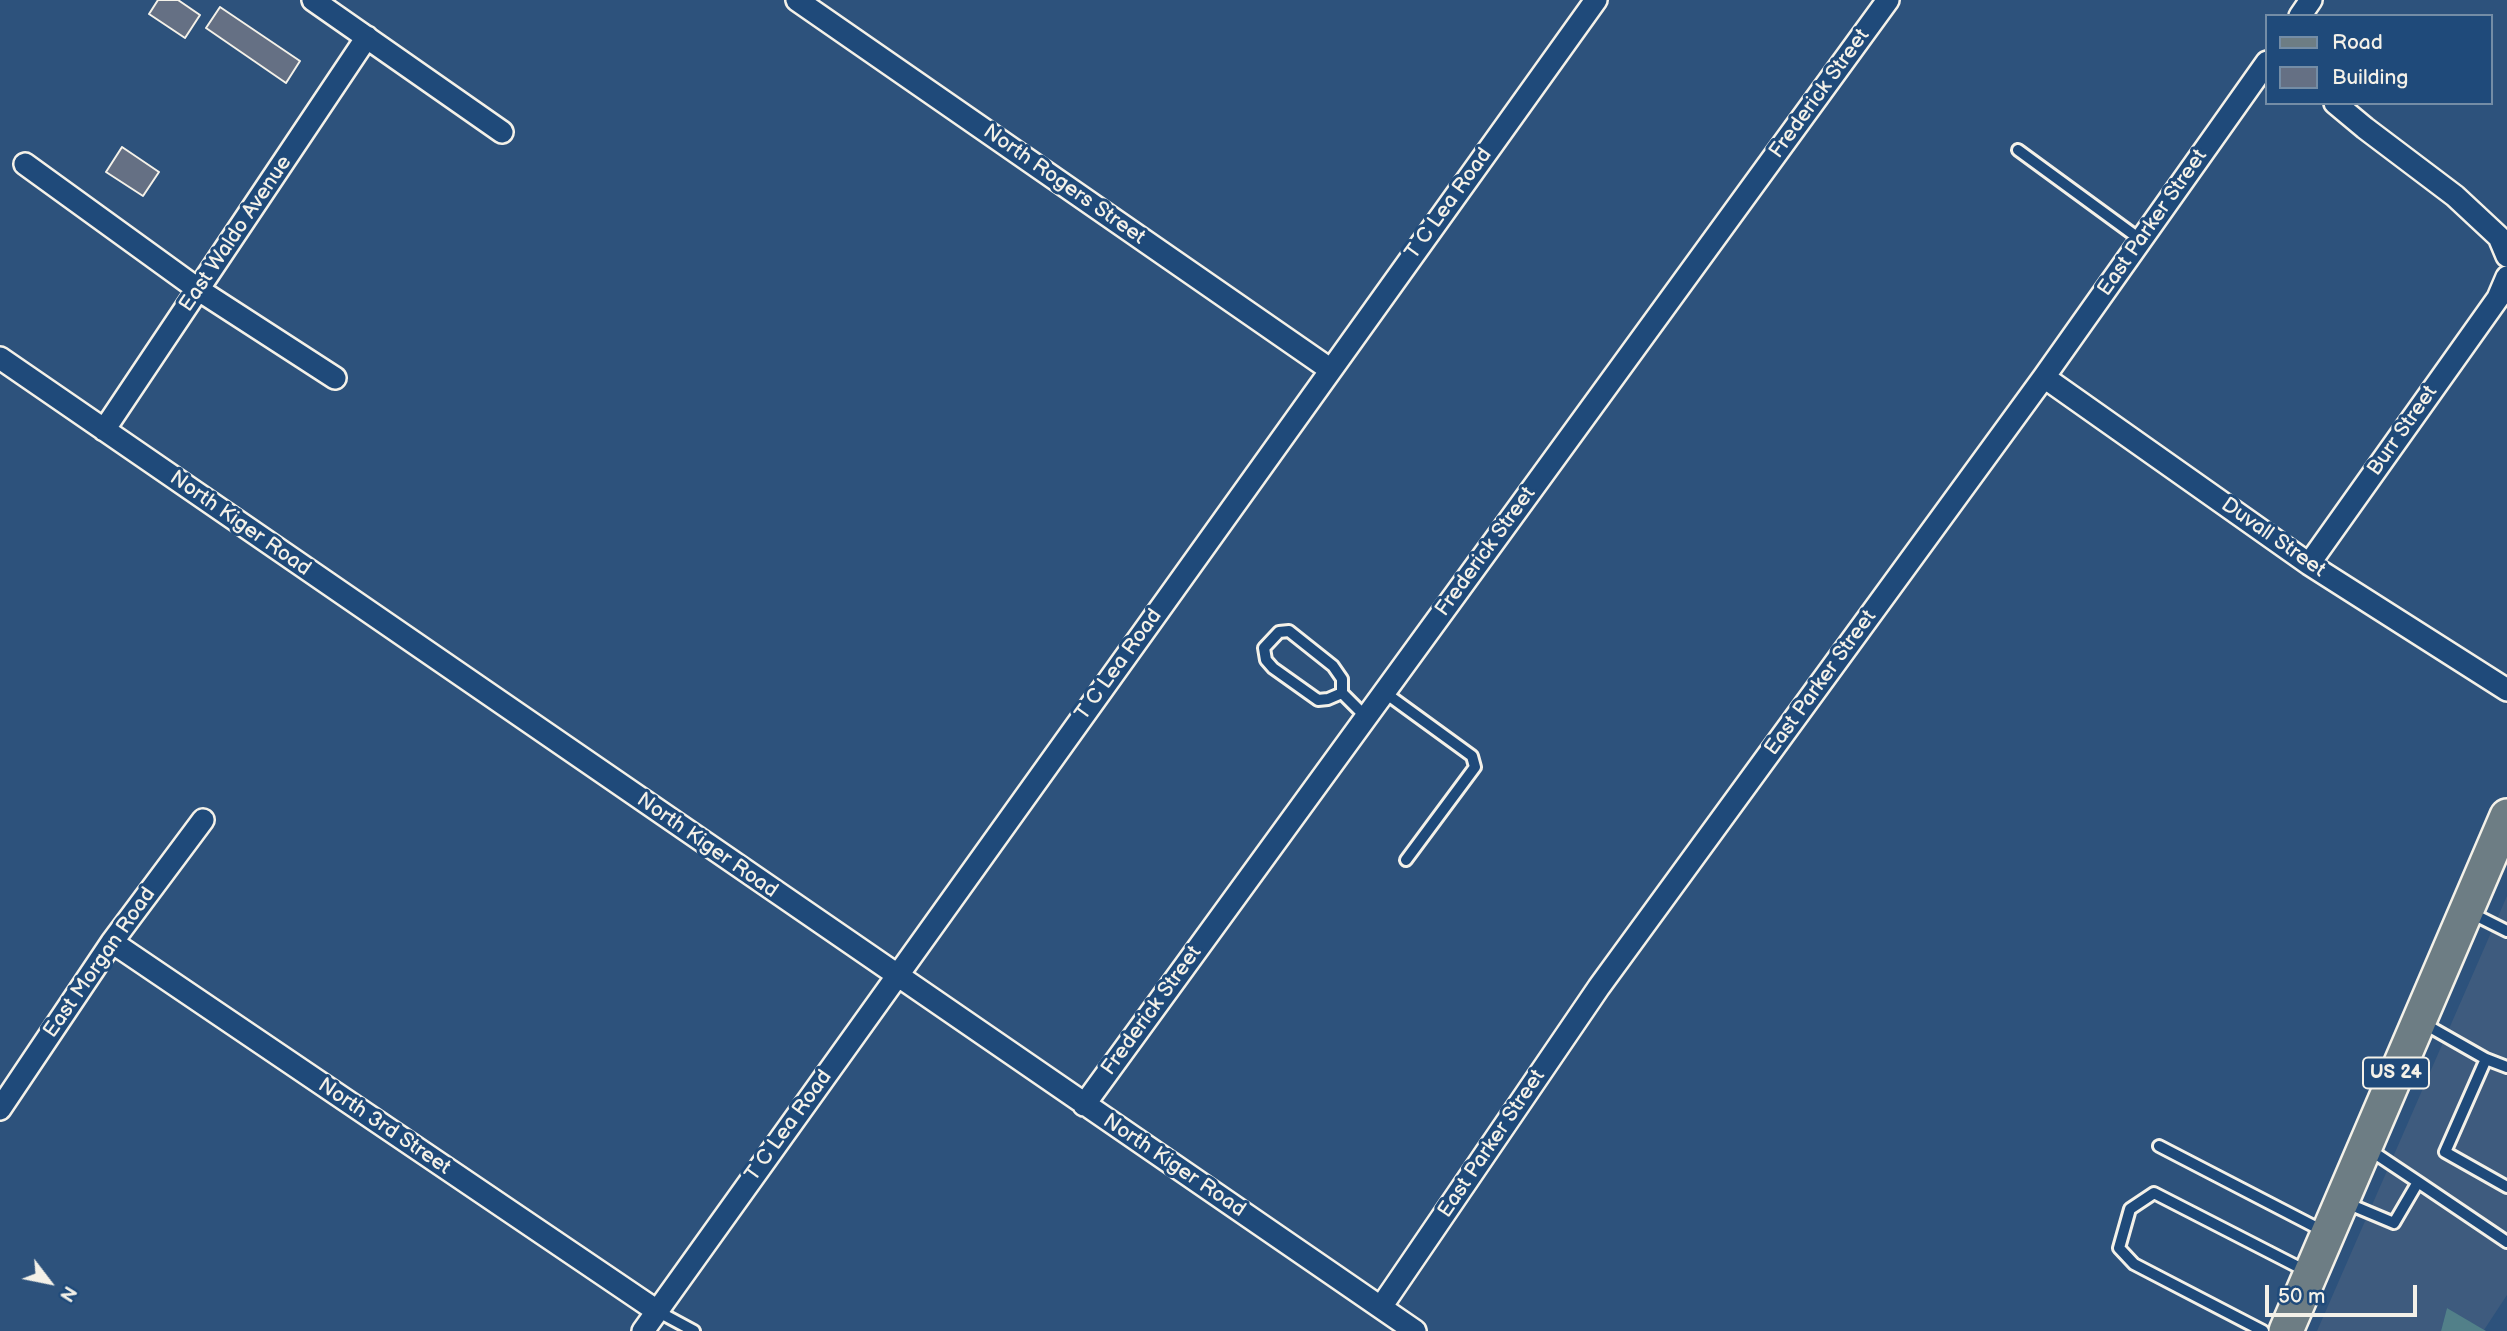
<!DOCTYPE html>
<html>
<head>
<meta charset="utf-8">
<style>
  body { margin:0 }
  #map { position:relative; width:2507px; height:1331px; overflow:hidden; background:#2d527c; font-family:"Balsamiq Sans",sans-serif }
  canvas { display:block }
  .legend { position:absolute; left:2265px; top:14px; width:228px; height:91px; box-sizing:border-box; background:#1f4a7a; border:2px solid #748da6; margin:0; padding:9px 12px; list-style:none; font-size:21px; color:#f4f1e8 }
  .legend li { display:flex; align-items:center; gap:14px; height:35px }
  .legend b { width:35px; border:2px solid #748da6 }
  .north { position:absolute; left:14px; top:1247px; width:70px; height:70px; -webkit-text-stroke:5px #1f4a7a; paint-order:stroke; rotate:122deg; font-size:19px; font-weight:700; line-height:28px; text-align:center; color:#f4f1e8 }
  .north::after { content:''; display:block; margin:auto; width:24px; height:32px; background:#f4f1e8; clip-path:polygon(50% 0,100% 100%,50% 72%,0 100%) }
  .scale { position:absolute; left:2265px; top:1285px; width:152px; height:32px; box-sizing:border-box; border:4px solid #f4f1e8; border-top:0; padding-left:9px; font-size:21px; line-height:24px; white-space:nowrap; color:#f4f1e8; -webkit-text-stroke:5px #1f4a7a; paint-order:stroke }
</style>
</head>
<body>
<div id="map">
<canvas width="2507" height="1331"></canvas>
<ul class="legend">
<li><b style="height:9px;background:#6d7d84"></b>Road</li>
<li><b style="height:19px;background:#657084"></b>Building</li>
</ul>
<div class="north">N</div>
<div class="scale">50 m</div>
</div>
<script>
const context = document.querySelector('canvas').getContext('2d');
context.lineJoin = 'round';
function fillPath(path, color) { context.fillStyle = color; context.fill(path, 'evenodd'); }
const poly = rows => new Path2D(rows.map(r => 'M' + r).join(''));
function stroke(path, color, width, dash) { context.strokeStyle = color; context.lineWidth = width; context.lineCap = dash ? 'butt' : 'round'; context.setLineDash(dash || []); context.stroke(path); }
function label(font, color, halo, rows, align = 'center') {
  context.font = font + ' "Balsamiq Sans",sans-serif'; context.lineWidth = 6; context.setLineDash([]); context.textBaseline = 'middle'; context.strokeStyle = halo; context.fillStyle = color; for (const [text, x, y, turn = 0] of rows) {
    context.save(); context.translate(x, y); context.rotate((+turn || 0) * Math.PI / 180); context.textAlign = isNaN(turn) ? turn : align; if (halo) context.strokeText(text, 0, 0); context.fillText(text, 0, 0); context.restore();
  }
}
fillPath(poly([
  [2507,896,2507,1295,2484,1330,2447,1308,2441,1331,2317,1331]
]), '#3e5b7e');
fillPath(poly([
  [2447,1308,2486,1331,2441,1331]
]), '#528089');
const building = poly([
  [158,0,178,0,200,15,185,38,149,14,158,0],
  [220,7,300,61,286,83,206,28,220,7],
  [122,147,159,172,143,196,106,172,122,147]
]);
fillPath(building, '#657084');
stroke(building, '#f4f1e8', 2);
const lane = poly([
  [2018,150,2141,240],
  [1384,692,1472,756,1475,767,1406,860],
  [1342,693,1328,699,1318,700,1273,668,1266,660,1264,648,1279,632,1289,631,1333,666,1342,679,1342,693,1366,717],
  [2469,912,2507,931],
  [2421,1022,2486,1059,2507,1067],
  [2486,1059,2445,1152,2507,1187],
  [2159,1146,2325,1232],
  [2418,1182,2507,1242],
  [2344,1202,2394,1223,2418,1182,2367,1148],
  [657,1311,694,1331],
  [2263,1331,2134,1264,2119,1248,2130,1209,2154,1193,2308,1272]
]);
const street = poly([
  [313,0,502,132],
  [797,0,1331,370],
  [2300,16,2311,0],
  [2335,103,2365,128,2455,196,2499,237,2507,256],
  [25,164,199,290,335,378],
  [0,358,1415,1331],
  [2044,377,2309,564,2507,690],
  [104,430,367,37],
  [2309,564,2498,298,2507,277],
  [112,942,657,1311],
  [1084,1105,1888,0],
  [0,1109,112,942,203,820],
  [1381,1307,1599,987,2044,377,2267,62],
  [643,1331,1596,0]
]);
const primary = poly([
  [2286,1331,2507,816]
]);
stroke(lane, '#f4f1e8', 16);
stroke(street, '#f4f1e8', 26);
stroke(primary, '#f4f1e8', 38);
stroke(lane, '#1f4a7a', 10);
stroke(street, '#1f4a7a', 21);
stroke(primary, '#6d7d84', 33);
for (const [x, y, w] of [
  [2396,1073,66]
]) { const box = new Path2D(); box.roundRect(x - w / 2, y - 15.5, w, 31, 5); context.fillStyle = '#1f4a7a'; context.fill(box); stroke(box, '#f4f1e8', 2); }
label('bold 19px', '#f4f1e8', null, [
  ["US 24",2396,1073]
]);
label('21px', '#f4f1e8', '#1f4a7a', [
  ["Frederick Street",1820,94,-54],
  ["North Rogers Street",1064,185,35],
  ["T C Lea Road",1449,204,-54],
  ["East Parker Street",2153,223,-55],
  ["East Waldo Avenue",236,234,-56],
  ["Burr Street",2403,431,-55],
  ["North Kiger Road",240,524,35],
  ["Duvall Street",2273,538,35],
  ["Frederick Street",1486,552,-54],
  ["T C Lea Road",1119,665,-54],
  ["East Parker Street",1821,683,-54],
  ["North Kiger Road",707,846,35],
  ["East Morgan Road",100,963,-55],
  ["Frederick Street",1152,1011,-54],
  ["T C Lea Road",789,1126,-54],
  ["North 3rd Street",384,1127,34],
  ["East Parker Street",1492,1144,-56],
  ["North Kiger Road",1174,1166,34]
]);
</script>
</body>
</html>
